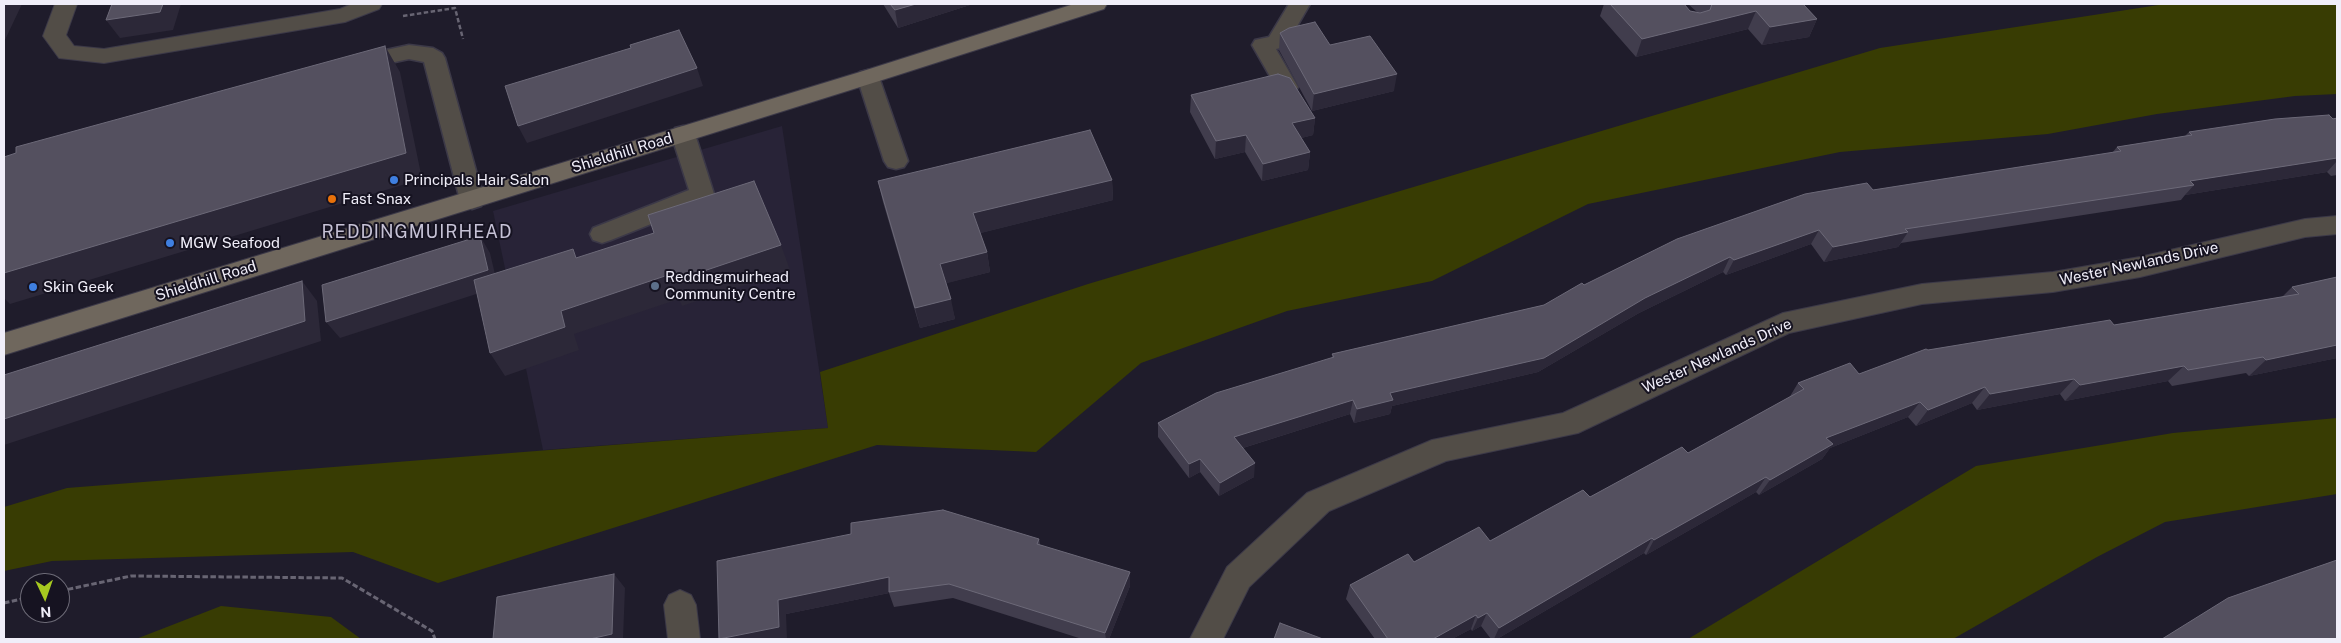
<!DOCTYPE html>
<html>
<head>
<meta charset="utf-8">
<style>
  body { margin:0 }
  #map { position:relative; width:2341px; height:643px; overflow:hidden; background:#1f1c2b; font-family:"Public Sans",sans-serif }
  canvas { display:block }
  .frame { position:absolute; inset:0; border:5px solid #f0eef9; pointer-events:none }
  .north { position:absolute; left:20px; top:573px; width:50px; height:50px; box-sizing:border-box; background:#161321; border:1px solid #6d6b77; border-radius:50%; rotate:177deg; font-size:14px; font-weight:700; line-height:20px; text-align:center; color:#f0eef9 }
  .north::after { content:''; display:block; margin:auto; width:18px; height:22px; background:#a6c820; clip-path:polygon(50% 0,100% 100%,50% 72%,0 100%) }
</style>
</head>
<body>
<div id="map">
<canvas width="2341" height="643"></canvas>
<div class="frame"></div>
<div class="north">N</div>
</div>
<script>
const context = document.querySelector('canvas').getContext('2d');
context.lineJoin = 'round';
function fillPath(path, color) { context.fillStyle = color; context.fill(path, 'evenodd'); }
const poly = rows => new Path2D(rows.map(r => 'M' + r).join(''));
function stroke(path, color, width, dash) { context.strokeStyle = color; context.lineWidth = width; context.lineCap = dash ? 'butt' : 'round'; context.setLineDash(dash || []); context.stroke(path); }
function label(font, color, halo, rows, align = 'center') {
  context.font = font + ' "Public Sans",sans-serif'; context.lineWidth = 4; context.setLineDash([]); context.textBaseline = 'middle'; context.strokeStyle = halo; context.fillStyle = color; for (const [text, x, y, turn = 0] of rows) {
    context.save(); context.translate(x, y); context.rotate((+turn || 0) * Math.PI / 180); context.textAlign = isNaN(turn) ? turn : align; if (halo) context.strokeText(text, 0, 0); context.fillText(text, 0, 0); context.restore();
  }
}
fillPath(poly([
  [782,126,828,428,543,450,493,211]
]), '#282337');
fillPath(poly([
  [2165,4,2337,4,2337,94,2295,96,2157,114,2048,134,1840,152,1588,204,1432,281,1287,311,1141,363,1036,452,877,445,438,583,353,552,52,561,4,571,4,507,67,488,828,428,820,372,1088,284,1880,48],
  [2337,418,2337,494,2165,522,2097,557,1953,639,1688,639,1976,466,2173,433],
  [221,606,331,617,361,639,136,639]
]), '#383c03');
const service = poly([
  [1289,4,1310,4,1285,47,1276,49,1298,87,1295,92,1287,94,1279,92,1252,45,1255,40,1269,37,1289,4],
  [409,45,433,48,442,53,445,58,484,200,481,206,472,209,463,206,460,200,424,62,409,59,357,70,349,68,346,63,349,58,409,45],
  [868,70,876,72,879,77,908,161,904,167,896,169,888,167,884,161,857,77,860,72,868,70],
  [683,126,691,128,695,134,714,194,711,200,611,240,602,243,593,240,590,234,593,228,689,190,671,134,675,128,683,126]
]);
const minor = poly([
  [55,4,77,4,66,35,74,46,104,49,340,9,352,4,382,4,379,9,345,22,104,63,59,58,43,36,55,4],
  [2337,216,2337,234,2305,237,2140,277,2053,292,1922,304,1789,333,1578,433,1446,461,1329,511,1249,587,1223,639,1190,639,1227,567,1307,493,1432,440,1563,413,1783,313,1922,284,2053,272,2140,257,2305,219,2337,216],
  [680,590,691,595,696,605,700,639,668,639,664,605,669,595,680,590]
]);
const secondary = poly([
  [1074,4,1107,4,1104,9,876,82,4,355,4,333,860,72,1074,4]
]);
stroke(service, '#3c3948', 3);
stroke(minor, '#3c3948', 2);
stroke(secondary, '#3c3948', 2);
stroke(poly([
  [403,16,455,8,463,39]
]), '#686573', 2.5, [4.5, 2.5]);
stroke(poly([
  [60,591,131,576,342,578,432,631,435,639],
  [4,603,30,597]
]), '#686573', 3, [5.5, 2.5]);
fillPath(service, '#524d47');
fillPath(minor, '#524d47');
fillPath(secondary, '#6f675d');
fillPath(poly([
  [883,4,973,4,898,28],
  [1604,4,1684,4,1690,11,1697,12,1688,4,1803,4,1817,19,1809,37,1762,45,1748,29,1636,57,1600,16],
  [1280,33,1330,45,1394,91,1312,111,1279,50],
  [1191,95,1315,118,1313,135,1301,138,1310,152,1308,170,1262,181,1245,152,1215,159,1190,112],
  [2337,118,2337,175,2331,176,2327,172,2185,195,2181,200,1901,243,1898,247,1824,262,1811,244,1726,275,1723,272,1639,313,1538,372,1392,406,1390,414,1354,423,1350,414,1243,448,1254,477,1219,496,1200,472,1189,478,1158,437,1158,423,1332,358,1332,354,1544,305,1584,285,1873,190,2112,153,2117,147,2185,136,2189,132],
  [1112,180,1113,200,980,233,987,252,990,272,946,283,955,319,920,328,883,202,878,181],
  [2337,277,2337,358,2249,376,2246,373,2172,386,2168,381,2065,401,2060,394,1977,410,1972,403,1916,426,1908,417,1830,448,1822,459,1759,495,1756,492,1646,555,1644,553,1497,639,1491,639,1481,626,1472,631,1471,629,1452,639,1375,639,1346,599,1350,585,1414,562,1490,541,1688,453,1789,398,1798,383,1859,374,1928,350,2114,325,2282,297,2292,287],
  [1039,539,1040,545,1130,586,1109,639,1082,639,953,598,894,607,889,593,786,614,717,561]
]), '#413d4d');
fillPath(poly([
  [4,4,22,4,4,42],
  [163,4,181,4,173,30,120,38,106,20],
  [916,4,973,4,898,28,895,10],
  [1756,11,1748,29,1636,57,1642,39],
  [1817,19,1809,37,1762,45,1770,27],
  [385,46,400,72,422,179,10,304,4,298,4,273],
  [697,68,703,86,527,143,518,126],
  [1397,74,1394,91,1312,111,1314,94],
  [1315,118,1313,135,1290,141,1292,123],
  [1246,135,1245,152,1215,159,1216,141],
  [1310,152,1308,170,1262,181,1263,164],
  [2337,158,2337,161,2327,172,2185,195,2194,185,2190,181],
  [1112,180,1113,200,977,234,973,213],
  [1819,230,1811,244,1726,275,1734,260],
  [1908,232,1898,247,1824,262,1833,247],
  [480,236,490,253,498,287,340,338,326,322],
  [781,245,790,270,682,306,679,299,574,334,579,350,505,376,490,353,561,311,668,275],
  [987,252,990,272,944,284,940,264],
  [1730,257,1723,272,1639,313,1538,372,1392,406,1390,414,1354,423,1357,409,1390,393,1645,298],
  [302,281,317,301,321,341,4,445,4,419],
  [951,299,955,319,920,328,915,308],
  [2337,345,2337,358,2249,376,2266,360],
  [2184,366,2168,381,2065,401,2080,385],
  [2074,379,2060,394,1977,410,1990,394],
  [1985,387,1972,403,1916,426,1928,410],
  [1353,400,1350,414,1233,451,1234,437],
  [1920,402,1908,417,1830,448,1822,459,1759,495,1770,480,1826,438],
  [1200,459,1200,472,1189,478,1189,464],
  [1255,463,1254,477,1219,496,1220,483],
  [1766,477,1756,492,1646,555,1654,540],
  [1652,538,1644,553,1497,639,1494,639,1499,628],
  [1130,572,1130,586,1109,639,1106,639,1105,633],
  [614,574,625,588,623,639,590,639],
  [889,577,889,593,786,614,787,639,722,639,778,600],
  [1487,613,1481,626,1472,631,1478,618],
  [1476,615,1471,629,1452,639,1433,639]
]), '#2c2838');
const building = poly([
  [112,4,163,4,160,12,106,20,112,4],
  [890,4,916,4,895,10,890,4],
  [1610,4,1684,4,1690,11,1700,13,1710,10,1712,4,1803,4,1817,19,1770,27,1756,11,1642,39,1610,4],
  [1315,22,1330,45,1370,36,1397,74,1314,94,1280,33,1289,28,1315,22],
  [679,30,697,68,518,126,505,86,631,48,630,45,679,30],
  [385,46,406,153,4,273,4,157,16,153,16,147,385,46],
  [1278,74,1290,78,1315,118,1292,123,1310,152,1263,164,1246,135,1216,141,1191,95,1278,74],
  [2329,115,2333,119,2337,118,2337,158,2190,181,2194,185,1905,229,1908,232,1833,247,1819,230,1734,260,1730,257,1645,298,1544,358,1390,393,1393,400,1357,409,1353,400,1234,437,1255,463,1220,483,1200,459,1189,464,1158,423,1216,393,1334,357,1332,354,1544,305,1582,283,1584,285,1677,239,1805,194,1867,183,1873,190,2121,151,2117,147,2192,135,2189,132,2275,119,2329,115],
  [1090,130,1112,180,973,213,987,252,940,264,951,299,915,308,878,181,1090,130],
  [754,181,781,245,671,282,668,275,561,311,565,327,490,353,474,280,573,249,576,258,654,233,648,215,754,181],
  [480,236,488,270,326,322,322,285,480,236],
  [2337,277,2337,345,2266,360,2263,357,2188,370,2184,366,2080,385,2074,379,1990,394,1985,387,1928,410,1920,402,1826,438,1833,444,1770,480,1766,477,1654,540,1652,538,1499,628,1487,613,1478,618,1476,615,1433,639,1388,639,1350,585,1408,554,1414,562,1479,527,1490,541,1583,490,1590,497,1682,447,1688,453,1804,389,1798,383,1850,363,1859,374,1926,349,1928,350,2110,320,2114,325,2299,294,2292,287,2337,277],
  [302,281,305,321,4,419,4,375,302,281],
  [943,510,1039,539,1037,544,1130,572,1105,633,949,584,889,592,889,577,778,600,779,627,719,639,717,561,851,534,851,523,943,510],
  [2337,560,2337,639,2162,639,2228,598,2337,560],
  [614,574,612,634,590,639,493,639,497,597,614,574],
  [1280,623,1323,639,1274,639,1280,623]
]);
fillPath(building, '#54505f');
stroke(building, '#6c6978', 1);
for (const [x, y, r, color] of [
  [394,180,5,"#3f7fe0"],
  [332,199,5,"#e8710a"],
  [170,243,5,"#3f7fe0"],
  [655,286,5,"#5c6f8a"],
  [33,287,5,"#3f7fe0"]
]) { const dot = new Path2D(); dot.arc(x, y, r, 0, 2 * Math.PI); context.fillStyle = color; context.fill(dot); stroke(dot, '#161321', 2); }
label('15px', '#f0eef9', '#161321', [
  ["Shieldhill Road",622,153,-17],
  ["Wester Newlands Drive",2139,264,-12],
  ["Shieldhill Road",206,281,-17],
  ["Wester Newlands Drive",1717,356,-24]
]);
label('15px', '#f0eef9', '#161321', [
  ["Principals Hair Salon",404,180],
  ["Fast Snax",342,199],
  ["MGW Seafood",180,243],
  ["Reddingmuirhead",665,277],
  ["Community Centre",665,294],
  ["Skin Geek",43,287]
], 'left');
context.letterSpacing = '1px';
label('18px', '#c6c2d6', '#161321', [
  ["REDDINGMUIRHEAD",417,232]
]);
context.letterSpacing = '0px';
</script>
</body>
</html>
